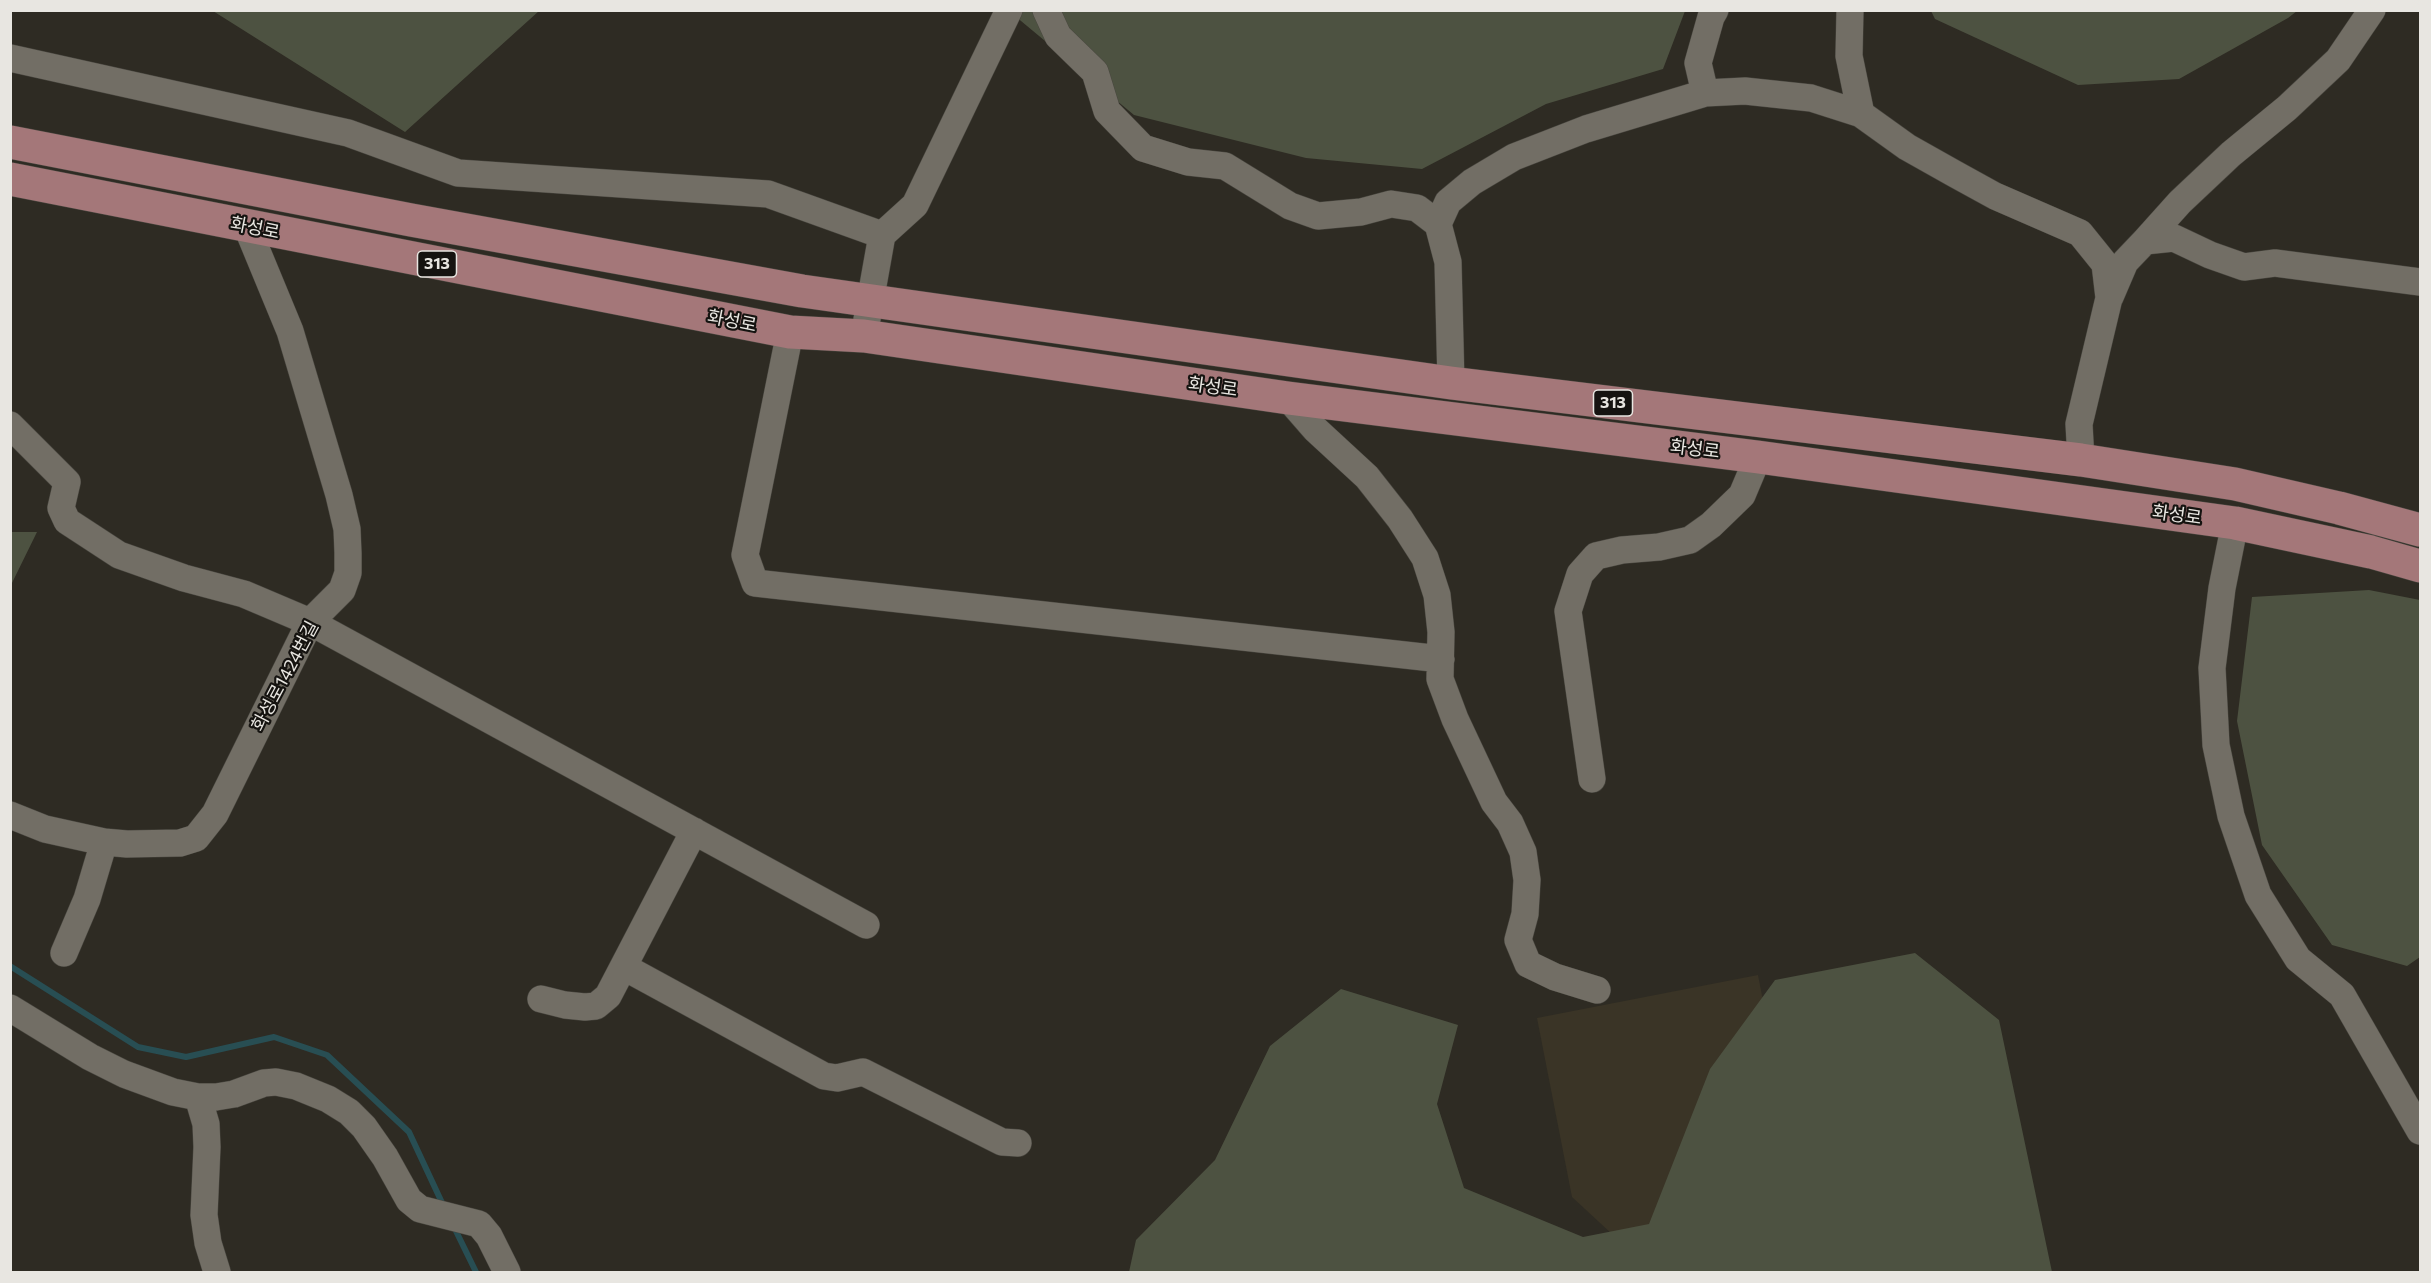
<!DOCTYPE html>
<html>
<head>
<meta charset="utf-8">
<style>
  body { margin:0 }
  #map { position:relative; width:2431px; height:1283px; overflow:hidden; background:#2e2b23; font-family:Commissioner,sans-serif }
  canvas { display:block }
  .frame { position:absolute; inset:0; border:12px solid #e8e6e1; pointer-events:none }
</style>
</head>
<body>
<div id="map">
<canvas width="2431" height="1283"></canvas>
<div class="frame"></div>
</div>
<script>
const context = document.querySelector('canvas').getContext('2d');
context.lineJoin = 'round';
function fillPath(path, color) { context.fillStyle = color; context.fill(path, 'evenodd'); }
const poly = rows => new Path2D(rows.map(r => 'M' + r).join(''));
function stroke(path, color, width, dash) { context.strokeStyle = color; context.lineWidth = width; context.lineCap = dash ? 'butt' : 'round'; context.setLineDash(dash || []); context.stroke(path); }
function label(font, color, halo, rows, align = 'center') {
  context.font = font + ' Commissioner,"Noto Sans KR",sans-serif'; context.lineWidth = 4.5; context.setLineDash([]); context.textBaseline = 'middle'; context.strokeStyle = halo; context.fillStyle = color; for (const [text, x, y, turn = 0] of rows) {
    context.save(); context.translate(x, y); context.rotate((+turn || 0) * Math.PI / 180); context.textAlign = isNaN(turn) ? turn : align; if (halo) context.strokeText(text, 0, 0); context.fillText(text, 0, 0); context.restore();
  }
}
fillPath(poly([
  [1758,975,1816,1272,1653,1272,1572,1197,1537,1018]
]), '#3a3426');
fillPath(poly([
  [213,11,539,11,405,132],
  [1009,11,1685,11,1663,69,1546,104,1422,169,1306,158,1134,115],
  [1931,11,2297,11,2288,18,2179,79,2078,85,1935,19],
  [11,532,37,532,11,585,10,532],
  [2369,590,2420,600,2420,957,2407,966,2332,945,2262,845,2237,721,2252,597],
  [1915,953,1999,1020,2052,1272,1129,1272,1136,1240,1215,1160,1270,1046,1341,989,1458,1025,1437,1104,1464,1188,1583,1237,1649,1224,1710,1069,1775,980]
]), '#4d5241');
stroke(poly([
  [10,966,138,1047,186,1057,274,1037,327,1055,409,1132,444,1207],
  [454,1227,476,1272]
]), '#284e53', 6);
const minor = poly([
  [1046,10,1058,36,1095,72,1107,111,1143,148,1188,162,1225,166,1290,206,1318,216,1361,212,1391,204,1417,208,1438,224,1448,262,1451,383],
  [1850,10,1849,56,1861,114],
  [10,58,348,133,458,173,768,194,882,235,864,336],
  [1705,93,1698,63,1711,17,1715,10],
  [1438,224,1448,202,1472,182,1514,157,1586,129,1705,93,1745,91,1811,98,1861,114,1907,147,1955,174,1995,196,2080,233,2105,264,2109,298,2079,424,2081,460],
  [882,235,915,205,1009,10],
  [2145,241,2180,202,2231,154,2287,108,2338,60,2372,10],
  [2110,297,2125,262,2145,241,2174,238,2210,255,2244,267,2275,263,2420,282],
  [790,332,745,555,755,583,1441,659],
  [1288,398,1315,429,1367,477,1400,519,1425,558,1437,595,1441,632,1440,679,1455,719,1494,802,1510,823,1523,852,1527,880,1525,914,1518,940,1528,964,1555,977,1597,990],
  [10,425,67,482,61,508,67,521,119,555,184,578,244,594,310,622,866,925],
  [2235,523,2222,588,2212,668,2216,745,2231,816,2258,895,2298,959,2342,995,2420,1131],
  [1592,779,1568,611,1580,574,1596,556,1622,550,1659,547,1690,540,1711,525,1742,495,1758,457],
  [10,815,45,829,104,842,127,844,180,843,196,838,215,814,310,622,342,590,348,573,348,553,347,529,339,495,290,331,247,227],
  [64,953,87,899,104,842],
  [624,967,824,1076,837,1078,863,1072,1002,1142,1018,1143],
  [541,999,565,1005,585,1007,596,1006,608,996,694,831],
  [10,1008,90,1057,124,1074,173,1092,198,1097,216,1097,234,1094,264,1083,276,1082,296,1086,328,1099,349,1112,364,1127,385,1157,409,1200,420,1209,479,1224,489,1236,507,1272],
  [198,1097,206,1124,207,1147,204,1215,208,1243,217,1272]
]);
const major = poly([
  [10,142,411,220,802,291,1451,383,2081,460,2235,484,2339,508,2420,530],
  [10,179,790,332,864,336,1288,398,1758,457,2235,523,2371,552,2420,566]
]);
stroke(minor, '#48463f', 28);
stroke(major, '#48463f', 34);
stroke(minor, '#726e65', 27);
stroke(major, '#a47779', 33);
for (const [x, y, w] of [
  [437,264,39],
  [1613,403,39]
]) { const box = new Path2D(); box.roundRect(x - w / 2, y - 13, w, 26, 4.5); context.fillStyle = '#151310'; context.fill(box); stroke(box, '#e8e6e1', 1.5); }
label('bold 16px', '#e8e6e1', null, [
  ["313",437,264],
  ["313",1613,403]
]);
label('18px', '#e8e6e1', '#151310', [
  ["화성로",255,228,11],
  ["화성로",732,321,11],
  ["화성로",1213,387,8],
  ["화성로",1695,449,7],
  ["화성로",2177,515,8],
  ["화성로1424번길",285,676,-62]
]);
</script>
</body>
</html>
